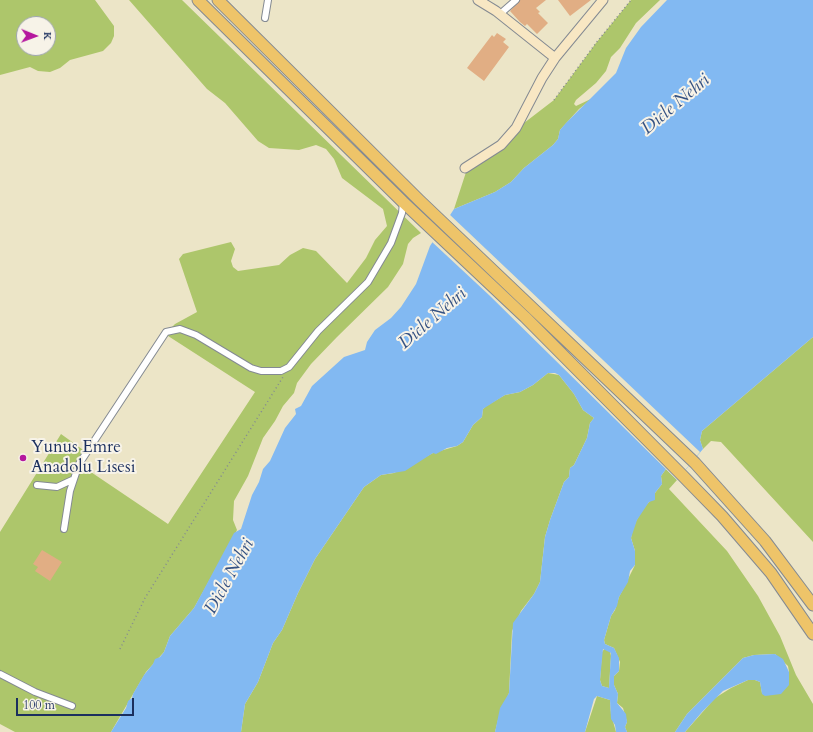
<!DOCTYPE html>
<html>
<head>
<meta charset="utf-8">
<style>
  body { margin:0 }
  #map { position:relative; width:813px; height:732px; overflow:hidden; background:#ece5c7; font-family:Cardo,serif }
  canvas { display:block }
  .north { position:absolute; left:16px; top:16px; width:40px; height:40px; box-sizing:border-box; background:#f7f3e8; border:1px solid #9fa5b1; border-radius:50%; rotate:91deg; font-size:11px; font-weight:700; line-height:16px; text-align:center; color:#1b2f5e }
  .north::after { content:''; display:block; margin:auto; width:14px; height:18px; background:#b5179e; clip-path:polygon(50% 0,100% 100%,50% 72%,0 100%) }
  .scale { position:absolute; left:16px; top:698px; width:118px; height:18px; box-sizing:border-box; border:2px solid #1b2f5e; border-top:0; padding-left:5px; font-size:12px; line-height:14px; white-space:nowrap; color:#1b2f5e; -webkit-text-stroke:3px #f7f3e8; paint-order:stroke }
</style>
</head>
<body>
<div id="map">
<canvas width="813" height="732"></canvas>
<div class="north">K</div>
<div class="scale">100 m</div>
</div>
<script>
const context = document.querySelector('canvas').getContext('2d');
context.lineJoin = 'round';
function fillPath(path, color) { context.fillStyle = color; context.fill(path, 'evenodd'); }
const poly = rows => new Path2D(rows.map(r => 'M' + r).join(''));
function stroke(path, color, width, dash) { context.strokeStyle = color; context.lineWidth = width; context.lineCap = dash ? 'butt' : 'round'; context.setLineDash(dash || []); context.stroke(path); }
function label(font, color, halo, rows, align = 'center') {
  context.font = font + ' Cardo,serif'; context.lineWidth = 4; context.setLineDash([]); context.textBaseline = 'middle'; context.strokeStyle = halo; context.fillStyle = color; for (const [text, x, y, turn = 0] of rows) {
    context.save(); context.translate(x, y); context.rotate((+turn || 0) * Math.PI / 180); context.textAlign = isNaN(turn) ? turn : align; if (halo) context.strokeText(text, 0, 0); context.fillText(text, 0, 0); context.restore();
  }
}
fillPath(poly([
  [0,0,95,0,114,26,114,36,111,43,103,51,70,60,60,68,50,72,38,71,30,67,0,75],
  [24,24,48,24,48,48,24,48],
  [129,0,182,0,421,233,413,238,408,244,403,264,388,287,337,337,311,364,297,383,294,393,283,406,275,421,263,438,248,476,234,501,233,520,237,530,232,540,194,608,170,636,164,652,146,672,111,732,15,732,0,724,0,532,61,434,86,452,79,464,168,524,255,392,165,334,175,324,197,312,179,259,183,254,231,242,235,249,231,261,233,267,238,271,279,265,290,255,303,248,316,251,347,283,366,258,375,240,387,226,383,209,342,178,334,159,326,149,316,145,299,150,269,148,258,141,225,103,207,89],
  [631,0,660,0,636,23,620,48,611,57,606,71,596,83,576,100,574,104,576,106,593,98,579,109,560,130,558,139,553,145,524,168,511,182,495,192,454,209,468,166,554,100,596,43],
  [813,337,813,542,721,442,711,441,703,449,700,440,702,431],
  [548,373,559,375,574,394,583,410,594,418,590,423,587,438,574,465,570,468,569,477,564,482,550,520,545,537,540,582,534,594,521,611,512,631,509,693,498,720,495,732,241,732,245,704,258,682,273,643,282,630,298,593,315,559,364,487,381,475,394,473,433,453,457,446,463,442,473,425,482,417,483,409,486,406,505,395,520,392,533,385],
  [666,469,677,480,669,489,727,551,758,596,780,636,796,675,813,704,813,732,685,732,715,698,731,688,748,680,755,680,760,682,762,693,789,684,789,672,788,666,775,654,754,655,743,658,687,714,675,732,627,732,625,727,627,722,623,708,617,703,618,694,614,685,614,676,619,671,620,662,614,648,605,644,604,640,611,616,615,610,619,597,635,565,635,551,631,538,633,527,643,508,655,496,655,493,662,484,661,476],
  [605,648,610,651,611,656,609,688,602,686,600,680,602,652],
  [597,696,610,700,611,714,616,732,585,732]
]), '#adc66b');
fillPath(poly([
  [667,0,813,0,813,337,702,431,700,440,703,449,677,480,666,469,661,476,662,484,655,493,655,500,649,502,637,520,631,538,635,551,635,565,630,571,628,582,619,597,617,606,611,616,604,640,605,644,614,648,619,658,619,671,614,676,614,685,618,694,617,703,626,714,627,722,625,727,627,732,616,732,615,725,611,719,610,700,597,696,594,699,585,732,495,732,500,708,509,693,513,623,534,594,540,582,545,537,550,520,564,482,569,477,570,468,574,465,587,438,590,423,594,418,583,410,574,394,559,375,555,373,548,373,533,385,520,392,505,395,486,407,483,409,482,417,473,425,463,442,457,446,447,448,436,454,433,453,405,471,381,475,364,487,315,559,298,593,282,630,273,643,258,682,245,704,241,732,111,732,126,708,128,701,132,698,133,694,144,675,153,664,155,659,160,657,164,652,170,636,194,608,234,533,241,529,252,495,259,482,263,469,270,461,285,428,296,414,295,409,301,406,312,386,344,357,365,350,367,342,375,330,391,318,401,307,416,284,430,246,454,209,495,192,511,182,524,168,553,145,558,139,560,130,566,123,616,73,626,48,641,27],
  [603,649,611,653,609,688,602,686,600,680],
  [775,654,783,659,789,672,789,685,781,694,765,696,762,694,760,682,755,680,748,680,723,691,702,712,685,732,675,732,687,714,743,658,754,655]
]), '#82b9f2');
fillPath(poly([
  [448,213,700,452,677,480,489,295,431,241]
]), '#ece5c7');
fillPath(poly([
  [520,0,546,0,536,8,540,12,538,13,548,23,537,34,527,24,525,26,520,22,510,11],
  [558,0,591,0,570,16],
  [497,33,506,39,503,42,509,47,484,81,467,68,492,35,494,37],
  [42,550,62,562,50,581,35,571,38,567,33,564]
]), '#e1ae84');
const street = poly([
  [500,14,516,0],
  [265,18,268,0],
  [37,485,57,487,72,480],
  [64,529,70,491,79,464,166,332,180,329,196,335,251,368,261,371,281,371,289,367,318,331,368,282,391,243,402,213,403,202],
  [0,674,35,692,72,706]
]);
const secondary = poly([
  [478,0,496,11,555,58],
  [465,168,501,145,516,128,542,78,555,58,603,0]
]);
const highway = poly([
  [198,0,403,202,525,317,683,476,722,516,771,573,813,634],
  [218,0,419,200,695,463,765,541,813,605]
]);
stroke(street, '#848a92', 8);
stroke(secondary, '#848a92', 11);
stroke(highway, '#848a92', 13);
stroke(poly([
  [554,100,596,43,631,0],
  [120,649,145,598,283,377]
]), '#848a92', 1.5, [1, 3]);
stroke(street, '#fff', 6);
stroke(secondary, '#f8e7c3', 9);
stroke(highway, '#eec469', 11);
for (const [x, y, r, color] of [
  [23,458,4,"#b5179e"]
]) { const dot = new Path2D(); dot.arc(x, y, r, 0, 2 * Math.PI); context.fillStyle = color; context.fill(dot); stroke(dot, '#f7f3e8', 1.5); }
label('17px', '#1b2f5e', '#f7f3e8', [
  ["Yunus Emre",31,448],
  ["Anadolu Lisesi",31,468]
], 'left');
label('italic 18px', '#355283', '#f7f3e8', [
  ["Dicle Nehri",676,105,-40],
  ["Dicle Nehri",433,319,-41],
  ["Dicle Nehri",230,577,-61]
]);
</script>
</body>
</html>
